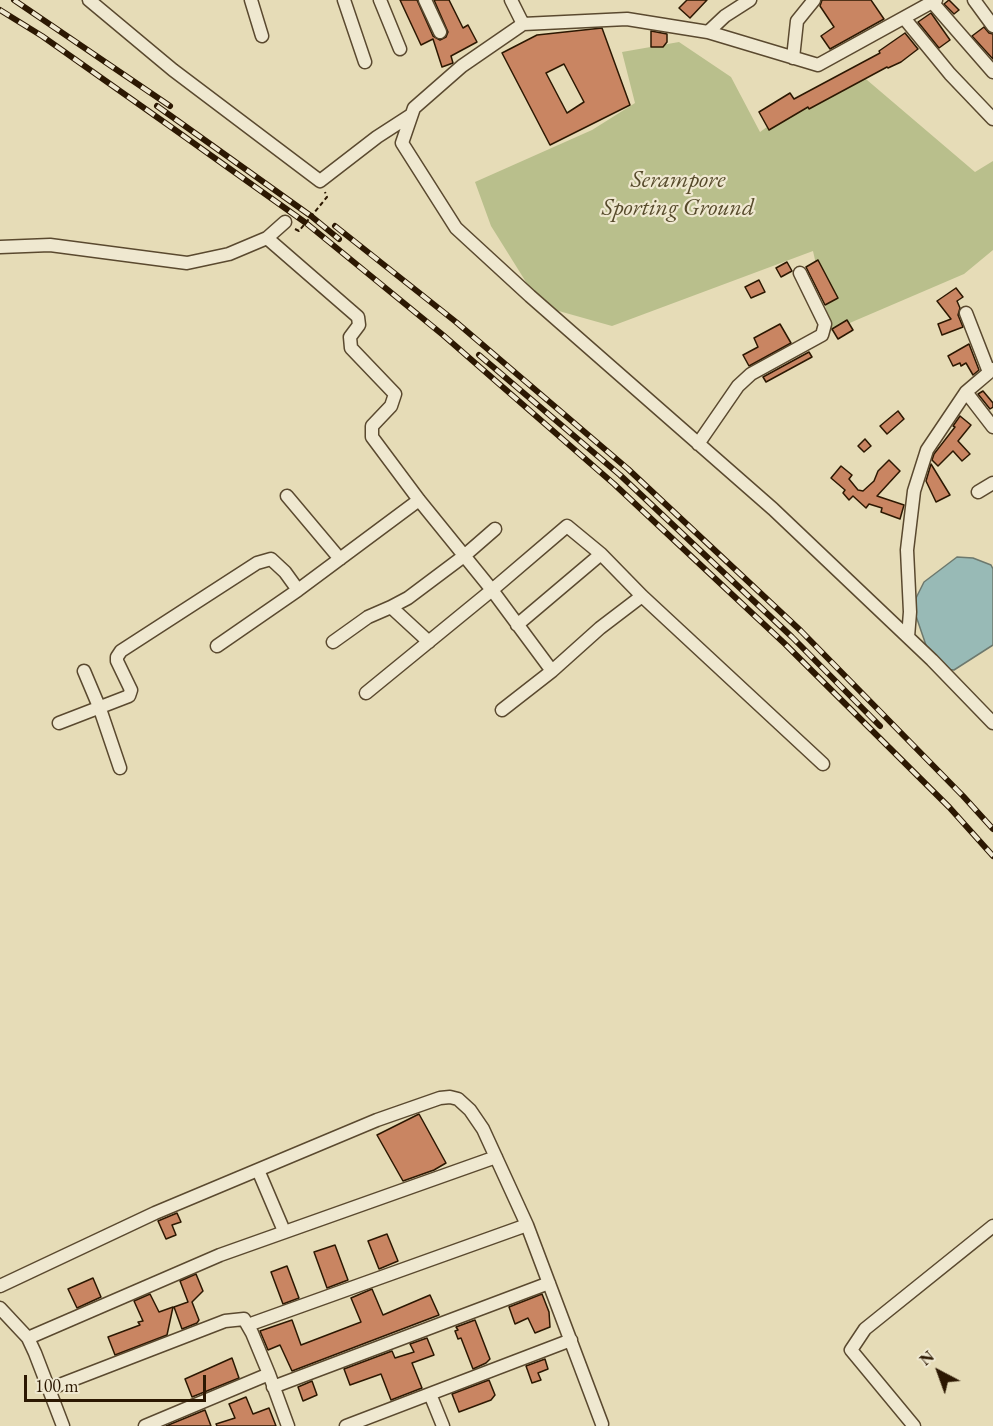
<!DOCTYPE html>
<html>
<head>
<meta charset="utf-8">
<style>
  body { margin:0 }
  #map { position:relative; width:993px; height:1426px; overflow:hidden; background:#e6dcb7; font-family:"EB Garamond",serif }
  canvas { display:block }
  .north { position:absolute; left:909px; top:1342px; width:60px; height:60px; -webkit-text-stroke:4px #efe8d0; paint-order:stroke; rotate:319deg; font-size:16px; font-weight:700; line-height:24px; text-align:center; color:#2c1802 }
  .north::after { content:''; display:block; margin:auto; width:21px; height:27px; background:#2c1802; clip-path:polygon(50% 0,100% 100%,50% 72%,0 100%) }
  .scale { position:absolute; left:24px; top:1375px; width:182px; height:27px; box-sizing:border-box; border:3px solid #2c1802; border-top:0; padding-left:8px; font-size:18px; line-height:21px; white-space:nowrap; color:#2c1802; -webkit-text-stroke:4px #efe8d0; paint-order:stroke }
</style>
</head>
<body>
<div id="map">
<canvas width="993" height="1426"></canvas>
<div class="north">N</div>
<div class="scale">100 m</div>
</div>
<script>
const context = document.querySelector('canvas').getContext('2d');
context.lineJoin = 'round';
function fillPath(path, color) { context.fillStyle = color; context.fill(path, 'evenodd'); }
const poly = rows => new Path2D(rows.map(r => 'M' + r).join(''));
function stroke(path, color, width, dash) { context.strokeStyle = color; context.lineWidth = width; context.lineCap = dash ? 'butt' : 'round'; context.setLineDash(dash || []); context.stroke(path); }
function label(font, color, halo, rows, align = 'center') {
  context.font = font + ' "EB Garamond",serif'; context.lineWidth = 4.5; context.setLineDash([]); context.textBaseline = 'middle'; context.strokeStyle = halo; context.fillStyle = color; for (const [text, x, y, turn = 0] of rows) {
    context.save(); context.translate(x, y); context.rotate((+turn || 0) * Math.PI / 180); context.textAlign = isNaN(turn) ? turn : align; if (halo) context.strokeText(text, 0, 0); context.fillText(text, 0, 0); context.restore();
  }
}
fillPath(poly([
  [679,42,731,77,760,132,785,114,860,74,975,172,993,161,993,250,964,274,831,331,813,251,612,326,541,306,491,226,475,182,592,130,635,103,622,52]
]), '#b9bf8c');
const water = poly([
  [957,557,973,558,991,565,993,569,993,645,954,670,943,669,929,654,916,616,916,598,924,582,957,557]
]);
fillPath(water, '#98bab6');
stroke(water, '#6d796e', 1.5);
const building = poly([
  [400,0,417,0,433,36,440,40,446,37,448,32,434,0,449,0,463,28,468,25,477,42,451,56,453,63,442,67,433,39,421,45,400,0],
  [687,0,707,0,690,18,679,8,687,0],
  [822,0,871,0,884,19,830,49,821,36,834,27,820,6,822,0],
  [949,0,959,10,954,14,944,4,949,0],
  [931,13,950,40,939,48,918,22,931,13],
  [984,27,989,33,993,34,993,59,972,36,984,27],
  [602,28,630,105,550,145,502,53,537,35,602,28],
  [564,64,584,102,567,113,546,73,564,64],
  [651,31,667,34,667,42,663,47,651,47,651,31],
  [905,33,918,49,901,62,888,68,887,67,809,109,808,107,769,130,759,112,790,93,794,99,880,53,879,51,905,33],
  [818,260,838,298,825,305,806,267,818,260],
  [787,262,792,271,781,277,776,268,787,262],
  [759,280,765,292,751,298,745,287,759,280],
  [956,288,963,297,957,301,960,308,958,315,963,327,942,335,938,324,951,319,937,301,956,288],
  [847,320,853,330,838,339,832,329,847,320],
  [780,324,791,343,749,366,743,355,758,347,754,338,780,324],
  [969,344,979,370,973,375,966,363,961,366,960,363,953,366,948,356,969,344],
  [809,352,812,357,766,382,763,377,809,352],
  [983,391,993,403,993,407,990,409,978,394,983,391],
  [898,411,904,419,887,434,880,426,898,411],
  [960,416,971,425,958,441,970,454,962,461,953,451,938,466,932,460,934,454,955,427,953,426,960,416],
  [865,439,871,446,864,452,858,446,865,439],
  [889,460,900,471,877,496,904,505,900,519,881,512,882,508,869,504,866,508,853,496,849,500,843,493,845,490,831,478,841,466,852,475,849,479,858,490,863,491,874,481,878,471,889,460],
  [931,464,950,495,936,502,926,481,931,464],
  [419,1114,446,1163,434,1170,403,1181,377,1135,419,1114],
  [177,1213,181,1222,172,1225,176,1235,166,1239,158,1221,177,1213],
  [387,1234,398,1261,379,1269,368,1241,387,1234],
  [335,1245,348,1280,327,1288,314,1252,335,1245],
  [287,1266,299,1298,283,1304,271,1272,287,1266],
  [196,1274,203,1291,192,1302,199,1320,197,1323,182,1329,174,1307,188,1302,180,1281,196,1274],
  [93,1278,101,1297,77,1308,68,1289,93,1278],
  [372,1289,383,1315,430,1295,439,1315,292,1371,280,1345,268,1350,260,1331,292,1320,301,1345,361,1322,351,1298,372,1289],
  [150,1294,159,1312,173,1307,167,1335,115,1355,108,1337,140,1325,138,1322,143,1321,134,1301,150,1294],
  [542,1294,549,1312,550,1327,535,1333,528,1318,515,1324,509,1307,542,1294],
  [475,1320,490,1359,486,1363,473,1369,461,1338,458,1339,455,1331,458,1330,456,1327,475,1320],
  [427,1338,434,1355,412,1363,422,1388,391,1400,381,1374,350,1385,344,1369,392,1351,395,1358,414,1352,410,1344,427,1338],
  [232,1358,239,1378,192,1397,185,1379,232,1358],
  [545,1359,548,1369,538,1373,541,1380,532,1383,526,1366,545,1359],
  [489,1380,495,1395,491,1400,459,1412,452,1394,489,1380],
  [312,1381,317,1395,303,1401,298,1387,312,1381],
  [246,1397,253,1414,269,1408,276,1426,217,1426,216,1424,235,1418,229,1404,246,1397],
  [205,1410,211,1426,166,1426,205,1410]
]);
fillPath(building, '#c98562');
stroke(building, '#2c1802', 1.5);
const minor = poly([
  [89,0,173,70,320,181,377,137,411,115],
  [251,0,262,36],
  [344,0,365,62],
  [380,0,400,49],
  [425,0,440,32],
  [511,0,523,24,627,19,708,32,818,65,936,0],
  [974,0,993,26],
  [932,2,993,72],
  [904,18,950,74,993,119],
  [523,24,462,66,414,108,402,143,456,228,530,296,773,509,932,660,993,723],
  [708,32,725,16,750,0],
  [793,58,797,21,814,0],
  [267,238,358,317,359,325,350,337,351,348,395,394,391,406,372,426,372,437,419,500,492,590,552,671,600,628,642,596],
  [0,247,50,245,187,263,229,254,267,238,285,222],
  [966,313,989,372],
  [966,392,993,427],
  [698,444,738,386,751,374,822,335,825,324,800,273],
  [978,492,993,483],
  [287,496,340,559],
  [517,625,601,554],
  [908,637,910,612,907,550,914,491,927,450,966,392,993,369],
  [333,642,368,617,391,607],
  [429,642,391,607,408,598,464,556,495,529],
  [217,646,298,590,419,500],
  [84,671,100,709,120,768],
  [366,693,492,590,567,526,601,554,642,596,823,764],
  [502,710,552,671],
  [59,723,129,696,131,690,117,661,117,657,121,651,257,563,271,559,285,572,298,590],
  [258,1170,284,1231],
  [0,1286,155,1213,377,1120,440,1098,450,1097,458,1099,470,1110,483,1129,527,1225,602,1424],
  [0,1308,28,1338,35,1353,63,1426],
  [248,1325,527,1225],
  [28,1338,220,1255,496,1157],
  [273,1387,549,1283],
  [49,1389,225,1321,244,1319,252,1333,269,1374,288,1426],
  [430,1394,443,1426],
  [145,1426,269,1374],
  [346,1426,571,1340],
  [914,1426,851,1350,865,1329,993,1226]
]);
stroke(minor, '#5a492f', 15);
stroke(poly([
  [295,229,299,231,327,197,325,192]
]), '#2c1802', 2, [4.5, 3]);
stroke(minor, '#efe8d0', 12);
const rail = poly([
  [14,0,170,106],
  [0,10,42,36,171,127,306,223,443,335,614,484,785,644,949,807,993,856],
  [157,106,311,216,339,239],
  [335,226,456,322,628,469,801,631,963,796,993,829],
  [479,355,620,475,792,637,880,726]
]);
stroke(rail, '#2c1802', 6);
stroke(rail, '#efe8d0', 4, [11]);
label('italic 24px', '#564a2b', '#efe8d0', [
  ["Serampore",678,180],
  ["Sporting Ground",678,208]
]);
</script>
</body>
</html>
